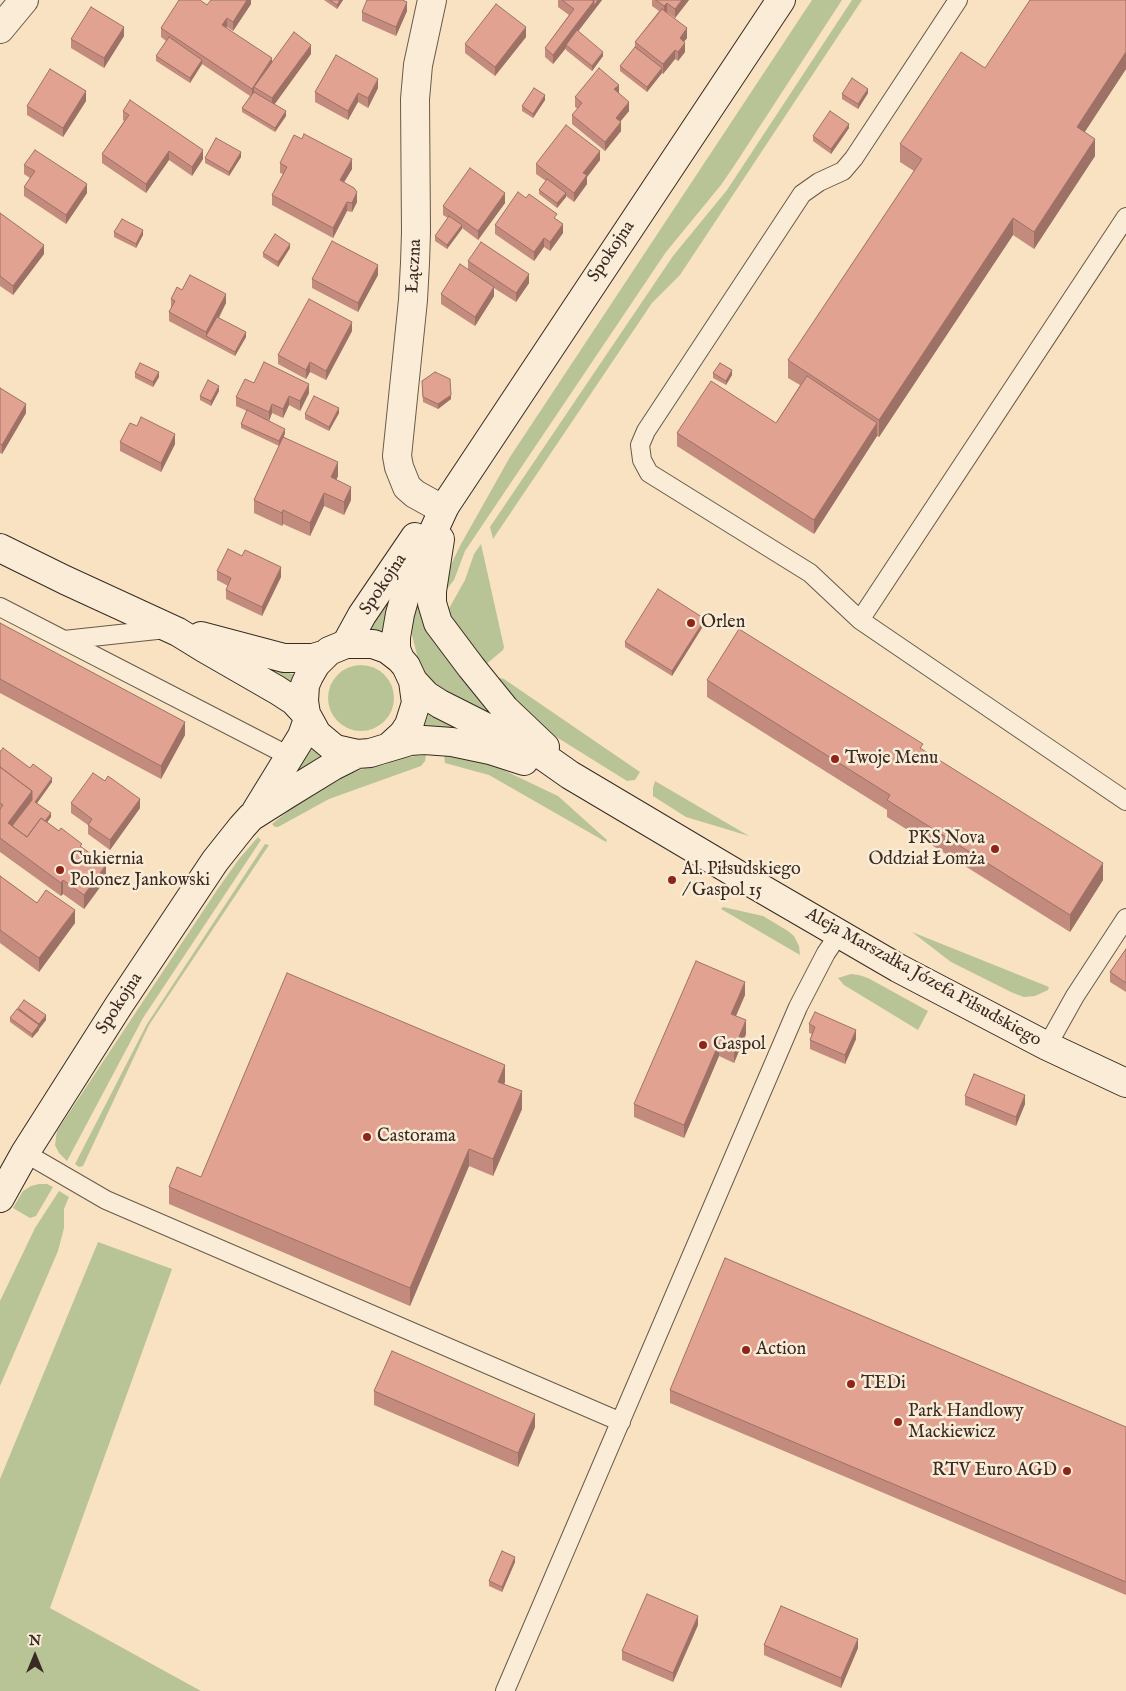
<!DOCTYPE html>
<html>
<head>
<meta charset="utf-8">
<style>
  body { margin:0 }
  #map { position:relative; width:1126px; height:1691px; overflow:hidden; background:#f8e2c1; font-family:"IM FELL English",serif }
  canvas { display:block }
  .north { position:absolute; left:10px; top:1631px; width:50px; height:50px; -webkit-text-stroke:4px #faecd7; paint-order:stroke; rotate:0deg; font-size:14px; font-weight:700; line-height:20px; text-align:center; color:#392b23 }
  .north::after { content:''; display:block; margin:auto; width:18px; height:22px; background:#392b23; clip-path:polygon(50% 0,100% 100%,50% 72%,0 100%) }
</style>
</head>
<body>
<div id="map">
<canvas width="1126" height="1691"></canvas>
<div class="north">N</div>
</div>
<script>
const context = document.querySelector('canvas').getContext('2d');
context.lineJoin = 'round';
function fillPath(path, color) { context.fillStyle = color; context.fill(path, 'evenodd'); }
const poly = rows => new Path2D(rows.map(r => 'M' + r).join(''));
function stroke(path, color, width, dash) { context.strokeStyle = color; context.lineWidth = width; context.lineCap = dash ? 'butt' : 'round'; context.setLineDash(dash || []); context.stroke(path); }
function label(font, color, halo, rows, align = 'center') {
  context.font = font + ' "IM FELL English",serif'; context.lineWidth = 5; context.setLineDash([]); context.textBaseline = 'middle'; context.strokeStyle = halo; context.fillStyle = color; for (const [text, x, y, turn = 0] of rows) {
    context.save(); context.translate(x, y); context.rotate((+turn || 0) * Math.PI / 180); context.textAlign = isNaN(turn) ? turn : align; if (halo) context.strokeText(text, 0, 0); context.fillText(text, 0, 0); context.restore();
  }
}
fillPath(poly([
  [812,0,842,0,734,166,721,185,666,252,465,551,454,580,444,593,447,573,461,544,510,457],
  [852,0,862,0,680,275,652,303,493,539,490,527,673,256,727,190],
  [481,544,504,647,503,650,484,666,447,612,465,580,474,554],
  [395,583,383,631,379,632,369,628],
  [420,594,497,718,439,688,425,672,418,659,412,635,411,620],
  [248,659,295,675,291,687],
  '328 698a33 33 0 1 1 66 0a33 33 0 1 1-66 0Z',
  [500,678,504,679,640,772,635,780,627,781,550,733,527,715,497,681],
  [429,713,473,731,427,727,425,724],
  [310,749,315,750,323,758,280,785],
  [451,754,497,767,558,796,607,840,606,842,489,775,445,763,444,755],
  [426,755,425,761,421,766,329,799,278,827,275,827,272,824,307,796,329,782,368,767,384,765,398,758],
  [655,781,749,836,686,817,653,796,653,788],
  [258,837,261,840,143,1018,67,1161,59,1153,55,1145,57,1131,217,890,239,859],
  [265,844,269,845,149,1025,83,1166,79,1167,75,1164,147,1024],
  [723,907,763,916,788,931,794,936,799,946,800,955,721,909],
  [912,932,1049,987,1048,990,1035,996,1024,997,1013,993,951,962],
  [851,974,859,975,868,978,928,1011,918,1030,844,985,838,978],
  [39,1184,47,1184,53,1187,36,1216,30,1218,13,1208,23,1191,31,1186],
  [59,1191,69,1197,64,1209,64,1228,58,1251,0,1386,0,1301,35,1228],
  [98,1242,172,1269,50,1608,201,1691,0,1691,0,1479]
]), '#b9c496');
const lane = poly([
  [958,0,854,158,843,171,819,182,802,194,646,431,640,445,642,460,649,473,810,573,860,620,1126,801],
  [0,607,289,756],
  [860,620,1126,217],
  [64,640,166,629],
  [1047,1046,1075,996,1126,918],
  [25,1153,106,1200,621,1422],
  [505,1691,798,1007,826,953,839,934]
]);
const street = poly([
  [432,0,418,65,415,99,416,232,415,263,413,300,397,456,399,467,407,487,415,494,433,504,445,506],
  [0,29,24,0]
]);
const secondary = poly([
  [440,539,432,591,432,603,438,623,471,667,505,709,545,747],
  [0,548,65,580,178,632,204,648,277,690,294,701,306,714],
  [201,636,284,658,313,658,326,654],
  [346,644,362,615,415,537],
  [400,659,396,649,396,637,400,614,407,589,445,506,781,0],
  [413,681,426,695,440,704,543,756,570,775,757,886,898,968,1047,1046,1126,1083],
  [390,746,403,734,409,725,416,703,413,681,406,666,400,659,387,649,373,644,346,644,329,651,316,664,309,676,305,685,304,701,306,714,317,734,335,749,357,754,370,753,410,741,424,740,452,742,490,750,524,761],
  [256,811,302,736,307,722,306,714],
  [0,1198,25,1153,119,1005,215,861,242,827,251,817,289,793,333,766,357,754]
]);
stroke(lane, '#69594a', 20);
stroke(street, '#69594a', 30);
stroke(secondary, '#392b23', 30);
stroke(lane, '#faecd7', 18);
stroke(street, '#faecd7', 28);
stroke(secondary, '#faecd7', 28);
fillPath(poly([
  [251,0,251,4,233,31,227,27,226,28,272,63,311,54,274,104,286,116,275,132,242,112,242,108,250,96,202,64,190,83,156,61,156,56,166,41,161,37,161,28,207,5],
  [324,0,343,0,337,9],
  [558,0,602,0,578,31,603,56,592,71,566,50,566,48,553,64,545,57,545,48,569,15,558,7],
  [652,0,689,0,675,18,667,12,687,38,684,42,685,52,678,61,675,59,663,74,662,73,647,92,620,71,620,66,635,47,635,42,659,11,652,6],
  [1126,0,1126,69,1084,132,1095,156,1034,249,1013,235,879,437,877,436,814,534,677,446,677,433,776,423,800,385,788,378,788,360,914,171,900,162,900,144,985,68],
  [407,11,396,36,362,21,362,12],
  [124,36,104,68,71,48,71,39],
  [526,37,495,76,465,53,465,44],
  [378,88,368,108,358,102,348,120,315,102,315,92],
  [619,93,629,111,620,121,621,131,605,151,572,124,572,115,578,109,575,107,575,97],
  [868,93,858,109,842,99,842,94],
  [545,100,533,118,522,111,522,106],
  [86,101,63,137,27,115,27,106],
  [123,111,203,159,192,176,169,160,146,193,102,163,102,154,124,121,123,120],
  [849,128,831,154,813,141,813,136],
  [241,157,229,176,205,163,205,158],
  [600,160,587,177,587,184,574,202,566,196,566,197,557,208,539,194,539,190,546,181,536,174,536,164],
  [280,163,352,169,344,182,357,202,352,212,347,211,333,238,272,205,272,195,283,174,280,173],
  [24,165,87,193,66,224,24,196,24,187,30,178,24,174],
  [505,203,478,240,462,228,447,249,435,241,435,236,448,218,443,215,443,206],
  [0,213,44,254,13,295,0,286],
  [557,219,563,233,550,251,544,247,534,261,495,234,495,225],
  [114,232,143,235,136,248,114,237],
  [290,248,278,267,263,257,263,253],
  [468,261,529,283,516,302,494,288,494,296,475,326,441,304,441,294,468,270],
  [378,275,358,312,312,288,312,279],
  [182,290,226,303,219,318,246,337,235,356,169,321,169,312,171,308,171,299],
  [352,331,326,380,310,372,306,379,278,364,278,355],
  [135,373,159,377,153,387,135,378],
  [713,373,732,375,726,385,713,378],
  [254,383,309,393,300,411,289,405,283,418,272,413,269,421,285,433,284,437,338,476,336,480,351,500,344,515,324,506,310,536,283,524,282,526,254,513,254,500,279,446,241,428,241,424,247,411,236,406,236,397],
  [422,385,451,399,438,409,423,402],
  [0,388,26,413,2,454,0,453],
  [219,391,211,406,200,400,200,396],
  [339,413,329,431,305,419,305,414],
  [120,442,175,444,161,472,120,451],
  [217,571,281,577,262,616,226,599,226,590,228,586,217,580],
  [0,623,185,735,161,779,0,693],
  [705,623,672,676,625,647,625,642],
  [707,680,923,750,1103,880,1070,932,887,817,887,810,707,697],
  [0,751,52,782,37,803,51,817,47,822,82,848,106,879,84,909,63,894,61,896,0,852],
  [71,803,140,808,110,850,88,834,88,825,71,813],
  [0,876,37,903,75,923,39,972,0,943],
  [1126,949,1126,992,1110,982,1110,972],
  [745,995,736,1016,746,1034,734,1063,719,1056,684,1138,634,1117,634,1104],
  [18,1008,46,1020,39,1029,39,1028,39,1030,32,1038,10,1022,10,1018,18,1010],
  [809,1024,856,1039,845,1064,810,1049,810,1040,812,1034,809,1033],
  [505,1082,504,1084,522,1109,493,1176,469,1166,410,1306,169,1204,169,1187],
  [965,1096,1025,1104,1016,1126,965,1105],
  [670,1390,1126,1427,1126,1595,670,1403],
  [374,1391,535,1427,518,1467,374,1405],
  [515,1562,502,1592,489,1586,489,1581],
  [698,1625,673,1682,622,1660,622,1651],
  [764,1645,858,1648,841,1688,764,1655]
]), '#c28b7d');
fillPath(poly([
  [247,0,251,0,251,4,233,31,233,22],
  [340,0,343,0,337,9,337,5],
  [598,0,602,0,567,46,566,45,566,48,553,64,553,55,594,1],
  [682,0,689,0,675,18,675,9],
  [407,2,407,11,396,36,396,27],
  [667,3,667,12,664,15,664,6],
  [227,18,227,27,222,35,222,25],
  [124,27,124,36,104,68,104,58],
  [526,27,526,37,495,76,495,67],
  [687,28,687,38,680,47,680,38],
  [685,43,685,52,678,61,678,52],
  [311,45,311,54,272,108,272,98],
  [675,50,675,59,663,74,663,64],
  [603,52,603,56,592,71,592,66],
  [1126,52,1126,69,1077,144,1077,127],
  [272,58,272,68,254,87,254,95,252,98,252,89],
  [202,60,202,64,190,83,190,78],
  [662,68,662,73,647,92,647,87],
  [378,79,378,88,368,108,368,98],
  [619,85,619,94,614,89],
  [868,89,868,93,858,109,858,104],
  [86,91,86,101,63,137,63,128],
  [358,93,358,102,348,120,348,111],
  [545,95,545,100,533,118,533,114],
  [629,102,629,111,616,127,616,118],
  [286,111,286,116,275,132,275,128],
  [621,122,621,131,605,151,605,142],
  [849,124,849,128,831,154,831,149],
  [1095,139,1095,156,1034,249,1034,232],
  [203,150,203,159,192,176,192,167],
  [169,151,169,160,146,193,146,184],
  [600,151,600,160,587,177,587,184,574,202,574,193,583,173],
  [241,152,241,157,229,176,229,172],
  [352,159,352,169,340,189,340,180],
  [87,184,87,193,66,224,66,215],
  [357,192,357,202,352,212,352,203],
  [505,193,505,203,478,240,478,231],
  [566,193,566,197,557,208,557,203],
  [347,202,347,211,333,238,333,228],
  [1013,218,1013,235,879,437,879,420],
  [563,224,563,233,550,251,550,242],
  [462,225,462,229,447,249,447,245],
  [143,230,143,235,136,248,136,244],
  [544,238,544,247,534,261,534,252],
  [290,244,290,248,278,267,278,262],
  [44,245,44,254,13,295,13,286],
  [378,265,378,275,358,312,358,303],
  [529,274,529,283,516,302,516,293],
  [494,287,494,296,475,326,475,317],
  [226,294,226,303,208,337,206,336,206,332],
  [352,322,352,331,326,380,326,371],
  [246,332,246,337,235,356,235,352],
  [310,362,310,372,306,379,306,370],
  [732,370,732,375,726,385,726,381],
  [159,372,159,377,153,387,153,382],
  [309,384,309,393,300,411,300,401],
  [219,386,219,391,211,406,211,401],
  [451,395,451,399,438,409,438,404],
  [289,396,289,405,283,418,283,409],
  [26,404,26,413,2,454,2,445],
  [272,404,272,413,269,421,269,412],
  [339,408,339,413,329,431,329,427],
  [877,423,877,436,814,534,814,520],
  [285,429,285,433,279,446,279,441],
  [175,434,175,444,161,472,161,463],
  [338,462,338,476,331,491,331,477],
  [351,487,351,500,344,515,344,502],
  [324,493,324,506,310,536,310,523],
  [283,510,283,524,282,526,282,513],
  [281,567,281,577,262,616,262,607],
  [705,619,705,623,672,676,672,671],
  [185,722,185,735,161,779,161,766],
  [52,778,52,782,35,806,35,802],
  [32,791,32,804,10,834,8,823],
  [140,799,140,808,110,850,110,840],
  [51,813,51,817,27,850,27,846],
  [1103,863,1103,880,1070,932,1070,915],
  [106,865,106,879,84,909,84,895],
  [63,880,63,894,61,896,61,883],
  [75,910,75,923,39,972,39,958],
  [745,982,745,995,731,1027,731,1014],
  [46,1015,46,1020,39,1029,39,1024],
  [746,1020,746,1034,734,1063,734,1049],
  [39,1025,39,1030,32,1038,32,1034],
  [856,1030,856,1039,845,1064,845,1055],
  [719,1043,719,1056,684,1138,684,1125],
  [505,1065,505,1082,498,1099,498,1082],
  [522,1091,522,1109,493,1176,493,1159],
  [1025,1095,1025,1104,1016,1126,1016,1117],
  [469,1149,469,1166,410,1306,410,1288],
  [535,1414,535,1427,518,1467,518,1453],
  [515,1557,515,1562,502,1592,502,1587],
  [698,1616,698,1625,673,1682,673,1673],
  [858,1639,858,1648,841,1688,841,1678]
]), '#9e7166');
const building = poly([
  [179,0,200,0,207,5,211,0,247,0,233,22,227,18,222,25,272,58,252,89,161,28,179,0],
  [330,0,340,0,337,5,330,0],
  [367,0,402,0,407,2,396,27,362,12,367,0],
  [562,0,592,0,594,1,553,55,545,48,574,9,562,0],
  [592,0,598,0,594,6,594,1,592,0],
  [656,0,682,0,675,9,667,3,664,6,656,0],
  [1030,0,1126,0,1126,52,1077,127,1095,139,1034,232,1013,218,879,420,788,360,922,159,900,144,961,52,985,68,1030,0],
  [496,4,526,27,495,67,465,44,496,4],
  [91,7,124,27,104,58,71,39,91,7],
  [662,9,687,28,680,38,685,43,678,52,675,50,663,64,635,42,662,9],
  [577,30,603,52,592,66,566,45,577,30],
  [294,32,311,45,272,98,254,87,294,32],
  [169,37,202,60,190,78,156,56,169,37],
  [635,47,662,68,647,87,620,66,635,47],
  [336,55,378,79,368,98,358,93,348,111,315,92,336,55],
  [599,68,619,85,614,89,629,102,616,118,621,122,605,142,572,115,582,103,575,97,599,68],
  [50,69,86,91,63,128,27,106,50,69],
  [852,78,868,89,858,104,842,94,852,78],
  [534,88,545,95,533,114,522,106,534,88],
  [254,92,286,111,275,128,242,108,254,92],
  [130,100,203,150,192,167,169,151,146,184,102,154,129,115,123,111,130,100],
  [830,111,849,124,831,149,813,136,830,111],
  [566,125,600,151,583,173,587,175,574,193,536,164,566,125],
  [304,134,352,159,340,180,354,188,357,192,352,203,347,202,333,228,272,195,287,167,280,163,294,135,302,139,304,134],
  [216,138,241,152,229,172,205,158,216,138],
  [35,150,87,184,66,215,24,187,35,171,24,165,35,150],
  [470,168,505,193,478,231,443,206,470,168],
  [547,179,566,193,557,203,539,190,547,179],
  [518,192,526,198,529,194,557,214,554,218,563,224,550,242,544,238,534,252,495,225,518,192],
  [0,213,44,245,13,286,0,276,0,213],
  [449,216,462,225,447,245,435,236,449,216],
  [122,219,143,230,136,244,114,232,122,219],
  [275,234,290,244,278,262,263,253,275,234],
  [332,241,378,265,358,303,312,279,332,241],
  [481,242,529,274,516,293,468,261,481,242],
  [460,264,494,287,475,317,441,294,460,264],
  [190,275,226,294,206,332,169,312,175,301,171,299,177,287,182,290,190,275],
  [309,299,352,322,326,371,310,362,306,370,278,355,309,299],
  [217,317,246,332,235,352,206,336,217,317],
  [264,362,309,384,300,401,289,396,283,409,272,404,269,412,236,397,245,379,254,383,264,362],
  [140,363,159,372,153,382,135,373,140,363],
  [720,363,732,370,726,381,713,373,720,363],
  [435,372,450,379,451,395,438,404,423,397,422,381,435,372],
  [807,376,877,423,814,520,677,433,711,381,776,423,807,376],
  [208,380,219,386,211,401,200,396,208,380],
  [0,388,26,404,2,445,0,444,0,388],
  [314,396,339,408,329,427,305,414,314,396],
  [247,410,285,429,279,441,241,424,247,410],
  [141,417,175,434,161,463,120,442,130,423,137,426,141,417],
  [283,437,338,462,331,477,351,487,344,502,324,493,310,523,283,510,282,513,254,500,283,437],
  [228,549,242,556,245,550,281,567,262,607,226,590,231,578,217,571,228,549],
  [658,589,705,619,672,671,625,642,658,589],
  [0,623,185,722,161,766,0,679,0,623],
  [739,629,923,744,920,748,1103,863,1070,915,887,800,890,795,707,680,739,629],
  [3,748,30,768,33,764,52,778,35,802,51,813,45,821,41,818,27,837,12,826,32,800,32,791,0,767,0,751,1,751,3,748],
  [0,767,32,791,8,823,27,837,41,818,59,831,61,828,82,844,80,846,106,865,84,895,63,880,61,883,0,838,0,809,3,805,0,803,0,767],
  [93,773,105,781,108,776,140,799,110,840,88,825,92,819,71,803,93,773],
  [0,876,37,903,46,890,75,910,39,958,0,930,0,876],
  [1126,949,1126,983,1110,972,1126,949],
  [696,961,745,982,731,1014,746,1020,734,1049,719,1043,684,1125,634,1104,696,961],
  [287,973,505,1065,498,1082,522,1091,493,1159,469,1149,410,1288,169,1187,177,1167,201,1177,287,973],
  [24,1000,46,1015,39,1024,18,1008,24,1000],
  [17,1009,39,1025,32,1034,10,1018,17,1009],
  [815,1012,856,1030,845,1055,810,1040,815,1027,809,1024,815,1012],
  [974,1074,1025,1095,1016,1117,965,1096,974,1074],
  [725,1258,1126,1427,1126,1582,670,1390,725,1258],
  [392,1351,535,1414,518,1453,374,1391,392,1351],
  [502,1551,515,1557,502,1587,489,1581,502,1551],
  [647,1594,698,1616,673,1673,622,1651,647,1594],
  [781,1606,858,1639,841,1678,764,1645,781,1606]
]);
fillPath(building, '#e2a291');
stroke(building, '#9e7166', 1);
for (const [x, y, r, color] of [
  [691,623,5,"#8f2418"],
  [835,759,5,"#8f2418"],
  [995,849,5,"#8f2418"],
  [60,870,5,"#8f2418"],
  [672,880,5,"#8f2418"],
  [703,1045,5,"#8f2418"],
  [367,1137,5,"#8f2418"],
  [746,1350,5,"#8f2418"],
  [851,1384,5,"#8f2418"],
  [898,1422,5,"#8f2418"],
  [1067,1471,5,"#8f2418"]
]) { const dot = new Path2D(); dot.arc(x, y, r, 0, 2 * Math.PI); context.fillStyle = color; context.fill(dot); stroke(dot, '#faecd7', 2); }
label('18px', '#392b23', '#faecd7', [
  ["Spokojna",612,252,-56],
  ["Łączna",415,266,-87],
  ["Spokojna",384,585,-56],
  ["Aleja Marszałka Józefa Piłsudskiego",923,978,29],
  ["Spokojna",120,1004,-57]
]);
label('18px', '#392b23', '#faecd7', [
  ["Orlen",701,623],
  ["Twoje Menu",845,759],
  ["PKS Nova",985,839,"right"],
  ["Oddział Łomża",985,860,"right"],
  ["Cukiernia",70,860],
  ["Polonez Jankowski",70,881],
  ["Al. Piłsudskiego",682,870],
  ["/ Gaspol 15",682,891],
  ["Gaspol",713,1045],
  ["Castorama",377,1137],
  ["Action",756,1350],
  ["TEDi",861,1384],
  ["Park Handlowy",908,1412],
  ["Mackiewicz",908,1433],
  ["RTV Euro AGD",1057,1471,"right"]
], 'left');
</script>
</body>
</html>
